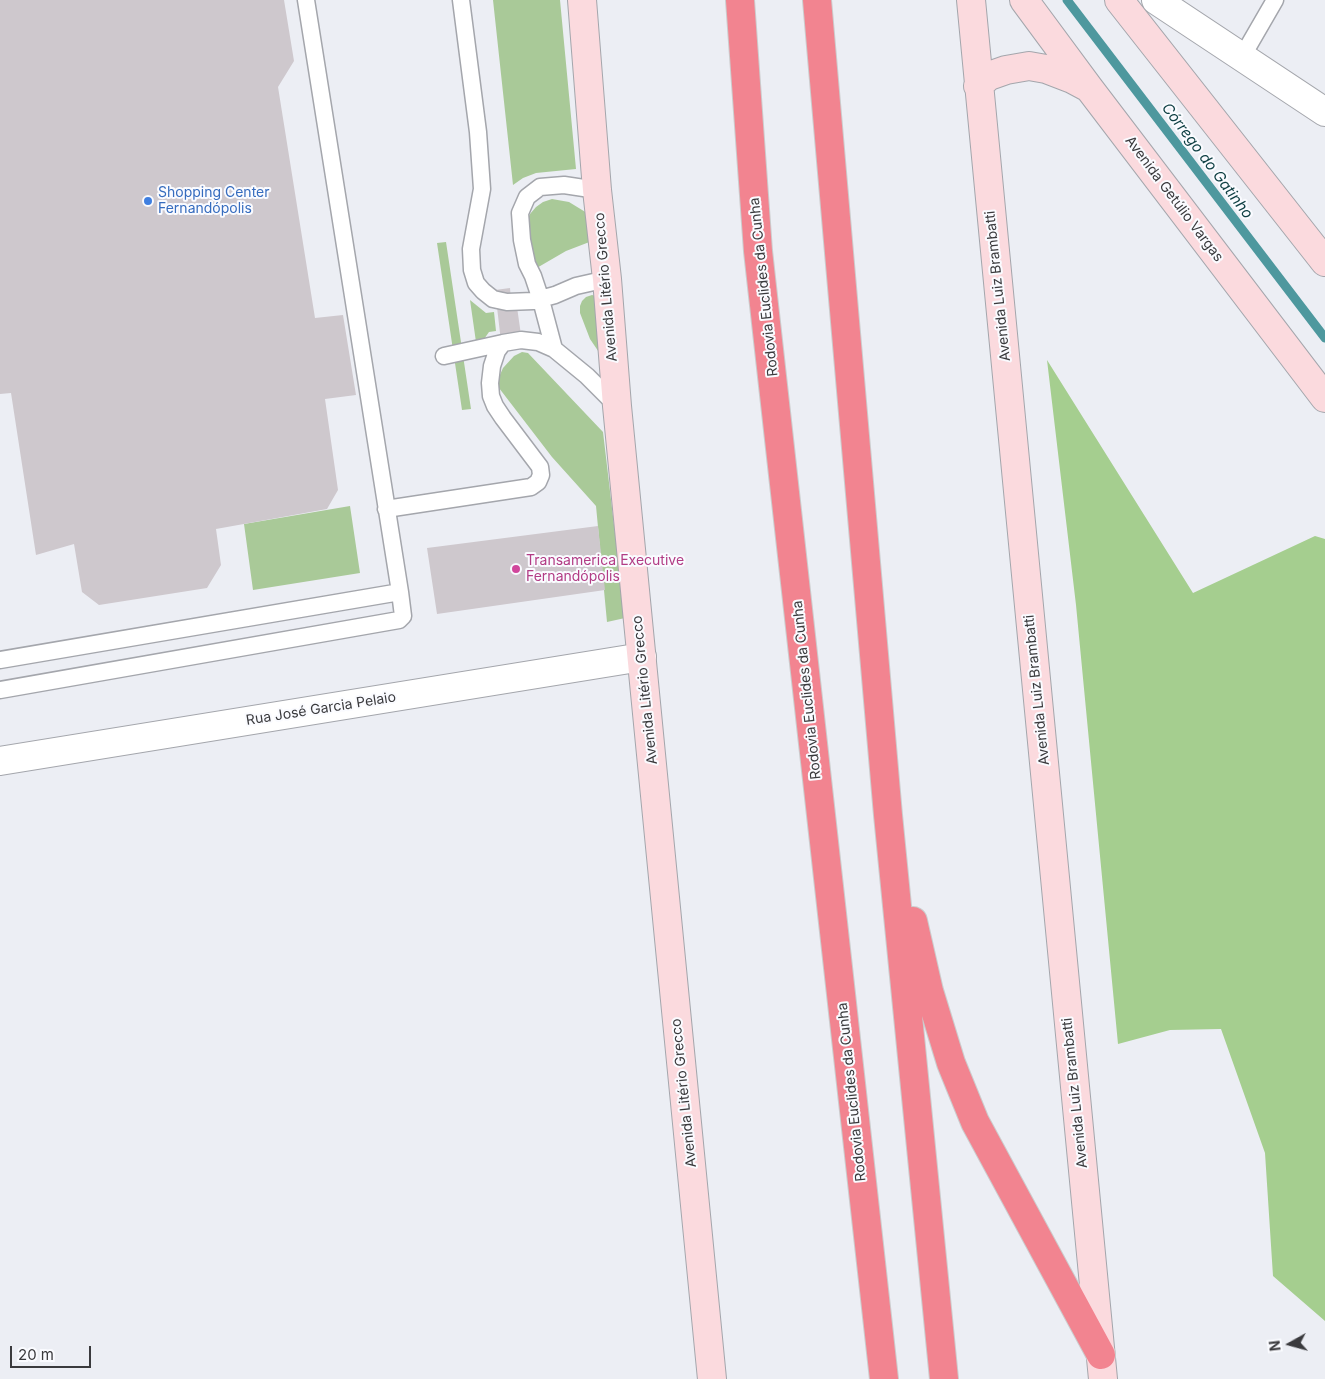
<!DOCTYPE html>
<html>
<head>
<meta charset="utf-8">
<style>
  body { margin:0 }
  #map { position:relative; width:1325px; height:1379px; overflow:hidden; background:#eceef4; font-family:Inter,sans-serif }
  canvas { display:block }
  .north { position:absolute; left:1265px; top:1319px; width:50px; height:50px; -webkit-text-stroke:4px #fafbff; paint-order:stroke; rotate:263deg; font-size:14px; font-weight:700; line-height:20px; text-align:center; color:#3a3a3d }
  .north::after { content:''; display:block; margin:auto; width:18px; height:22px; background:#3a3a3d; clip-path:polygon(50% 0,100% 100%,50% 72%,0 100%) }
  .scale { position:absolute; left:10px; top:1346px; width:81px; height:22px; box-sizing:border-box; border:2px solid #3a3a3d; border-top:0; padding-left:6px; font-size:15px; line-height:18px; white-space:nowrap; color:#3a3a3d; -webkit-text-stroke:4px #fafbff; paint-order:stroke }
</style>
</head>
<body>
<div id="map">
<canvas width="1325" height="1379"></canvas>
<div class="north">N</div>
<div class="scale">20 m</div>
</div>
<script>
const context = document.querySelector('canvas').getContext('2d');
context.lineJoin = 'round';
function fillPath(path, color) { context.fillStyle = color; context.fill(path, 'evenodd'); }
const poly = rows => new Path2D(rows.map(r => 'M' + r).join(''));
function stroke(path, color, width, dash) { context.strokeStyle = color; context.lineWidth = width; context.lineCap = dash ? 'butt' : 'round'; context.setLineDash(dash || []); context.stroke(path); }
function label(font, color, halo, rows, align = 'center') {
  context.font = font + ' Inter,sans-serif'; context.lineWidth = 4; context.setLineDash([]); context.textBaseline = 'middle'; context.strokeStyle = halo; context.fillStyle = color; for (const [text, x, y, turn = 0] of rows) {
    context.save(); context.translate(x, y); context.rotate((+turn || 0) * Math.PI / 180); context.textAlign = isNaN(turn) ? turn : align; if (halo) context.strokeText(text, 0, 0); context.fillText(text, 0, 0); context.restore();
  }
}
fillPath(poly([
  [493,0,560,0,576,169,536,173,523,178,513,185],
  [552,199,569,202,587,213,592,241,566,251,535,269,526,223,530,214,536,207,543,202],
  [446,242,471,409,462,410,437,243],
  [592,295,596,296,609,367,590,339,580,313,580,306,582,301,586,297],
  [470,300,486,313,494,312,496,331,489,332,477,349],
  [522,352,528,353,603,432,625,618,607,622,596,506,552,457,499,388,499,377,503,368,514,356],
  [350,506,360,573,253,590,244,524]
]), '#a9c998');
fillPath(poly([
  [1047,360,1193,593,1315,536,1325,539,1325,1321,1273,1276,1265,1153,1221,1029,1170,1030,1118,1044,1076,605]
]), '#a5ce8f');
stroke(poly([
  [1067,0,1325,338]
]), '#4e989e', 9);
fillPath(poly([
  [0,0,284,0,294,61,278,87,315,318,343,315,356,395,325,399,338,490,327,509,216,529,221,565,207,588,99,605,82,592,74,544,36,555,11,393,0,394],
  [510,288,511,300,516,300,521,335,502,350,495,290],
  [598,526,605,590,437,614,427,548]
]), '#cec8cd');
const lane = poly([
  [461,0,478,132,482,189,471,249,472,270,476,283,483,291,493,299,507,302,533,301,555,295,576,286,607,279],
  [1242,57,1275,0],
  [554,349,541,300,533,276,527,264,522,240,520,213,527,197,540,187,564,185,597,190],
  [444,356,503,343],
  [386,509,531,487,538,482,541,475,540,467,503,418,495,406,491,396,490,383,492,366,497,351,503,343,521,340,538,342,554,349,587,376,617,406],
  [0,660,400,592],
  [0,690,399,620,403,616,400,592,306,0]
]);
const street = poly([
  [1156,0,1325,112],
  [0,761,642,657]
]);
const secondary = poly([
  [582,0,597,190,607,279,617,406,712,1379],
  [971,0,1103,1379],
  [1024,0,1089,88,1325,398],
  [1119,0,1325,262],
  [978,86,989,76,1006,70,1029,66,1046,69,1072,79,1087,87]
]);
const highway = poly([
  [740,0,758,251,884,1379],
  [817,0,888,815,944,1379],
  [913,921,929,991,951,1063,975,1122,1101,1355]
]);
stroke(lane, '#a4a6ac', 19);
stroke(street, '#a4a6ac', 30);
stroke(secondary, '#a4a6ac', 30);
stroke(highway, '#cccccd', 30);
stroke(lane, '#fff', 16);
stroke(street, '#fff', 28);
stroke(secondary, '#fbdade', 28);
stroke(highway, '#f28490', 28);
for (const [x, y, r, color] of [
  [148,201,5,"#3f7fe0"],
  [516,569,5,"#d1479c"]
]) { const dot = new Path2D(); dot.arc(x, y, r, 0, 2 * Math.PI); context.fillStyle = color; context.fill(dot); stroke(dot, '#fafbff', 2); }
label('14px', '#366cbe', '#fafbff', [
  ["Shopping Center",158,193],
  ["Fernandópolis",158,209]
], 'left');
label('14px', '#3a3a3d', '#fafbff', [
  ["Avenida Getúlio Vargas",1174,199,53],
  ["Avenida Luiz Brambatti",998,286,-96],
  ["Avenida Litério Grecco",606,287,-95],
  ["Rodovia Euclides da Cunha",764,287,-96],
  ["Avenida Litério Grecco",645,690,-96],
  ["Rodovia Euclides da Cunha",807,690,-96],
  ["Avenida Luiz Brambatti",1037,690,-96],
  ["Rua José Garcia Pelaio",321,709,-9],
  ["Rodovia Euclides da Cunha",852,1092,-96],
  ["Avenida Litério Grecco",684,1093,-96],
  ["Avenida Luiz Brambatti",1075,1093,-96]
]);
label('14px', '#b23c85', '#fafbff', [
  ["Transamerica Executive",526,561],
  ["Fernandópolis",526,577]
], 'left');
label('italic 15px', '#0e3f43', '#fafbff', [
  ["Córrego do Gatinho",1207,161,53]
]);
</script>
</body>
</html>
